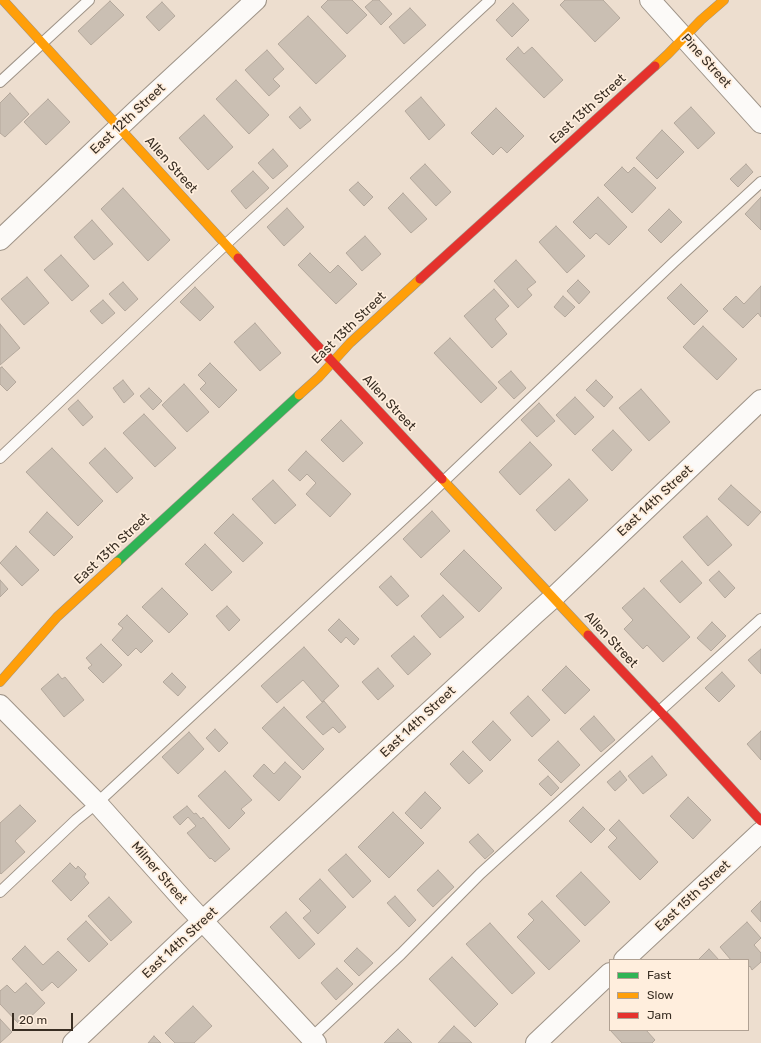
<!DOCTYPE html>
<html>
<head>
<meta charset="utf-8">
<style>
  body { margin:0 }
  #map { position:relative; width:761px; height:1043px; overflow:hidden; background:#eddecf; font-family:Rubik,sans-serif }
  canvas { display:block }
  .legend { position:absolute; left:609px; top:959px; width:140px; height:72px; box-sizing:border-box; background:#fed; border:1px solid #b0a193; margin:0; padding:5px 7px; list-style:none; font-size:12px; color:#392e23 }
  .legend li { display:flex; align-items:center; gap:8px; height:20px }
  .legend b { width:20px; border:1px solid #b0a193 }
  .scale { position:absolute; left:12px; top:1013px; width:61px; height:18px; box-sizing:border-box; border:2px solid #392e23; border-top:0; padding-left:5px; font-size:12px; line-height:14px; white-space:nowrap; color:#392e23; -webkit-text-stroke:3px #fed; paint-order:stroke }
</style>
</head>
<body>
<div id="map">
<canvas width="761" height="1043"></canvas>
<ul class="legend">
<li><b style="height:5px;background:#30b455"></b>Fast</li>
<li><b style="height:5px;background:#ff9f0a"></b>Slow</li>
<li><b style="height:5px;background:#e5322d"></b>Jam</li>
</ul>
<div class="scale">20 m</div>
</div>
<script>
const context = document.querySelector('canvas').getContext('2d');
context.lineJoin = 'round';
function fillPath(path, color) { context.fillStyle = color; context.fill(path, 'evenodd'); }
const poly = rows => new Path2D(rows.map(r => 'M' + r).join(''));
function stroke(path, color, width, dash) { context.strokeStyle = color; context.lineWidth = width; context.lineCap = dash ? 'butt' : 'round'; context.setLineDash(dash || []); context.stroke(path); }
function label(font, color, halo, rows, align = 'center') {
  context.font = font + ' Rubik,sans-serif'; context.lineWidth = 3.5; context.setLineDash([]); context.textBaseline = 'middle'; context.strokeStyle = halo; context.fillStyle = color; for (const [text, x, y, turn = 0] of rows) {
    context.save(); context.translate(x, y); context.rotate((+turn || 0) * Math.PI / 180); context.textAlign = isNaN(turn) ? turn : align; if (halo) context.strokeText(text, 0, 0); context.fillText(text, 0, 0); context.restore();
  }
}
const building = poly([
  [328,0,352,0,367,15,347,34,321,7,328,0],
  [373,0,379,0,392,14,381,25,365,7,373,0],
  [565,0,603,0,620,18,595,42,560,5,565,0],
  [110,1,124,15,91,45,78,31,110,1],
  [162,2,175,16,159,31,146,17,162,2],
  [513,3,529,20,512,37,496,20,513,3],
  [410,8,426,25,404,44,389,27,410,8],
  [308,16,346,56,316,84,278,44,308,16],
  [518,47,524,54,532,47,563,80,544,98,506,59,518,47],
  [267,50,284,69,273,79,280,86,269,96,245,70,267,50],
  [236,80,269,115,249,134,216,99,236,80],
  [10,93,29,114,5,137,0,133,0,103,10,93],
  [421,97,445,125,429,140,405,111,421,97],
  [48,99,70,122,46,145,24,122,48,99],
  [300,107,311,120,300,129,289,117,300,107],
  [691,107,715,133,698,149,674,123,691,107],
  [496,108,524,136,507,153,501,147,493,155,471,133,496,108],
  [204,115,233,147,208,170,179,138,204,115],
  [662,130,684,152,657,179,636,158,662,130],
  [273,149,288,166,273,179,258,163,273,149],
  [425,164,451,192,436,206,410,178,425,164],
  [746,164,753,172,738,187,730,179,746,164],
  [622,167,628,173,634,167,656,188,632,213,604,185,622,167],
  [253,171,269,188,246,209,231,191,253,171],
  [358,182,373,197,364,206,349,190,358,182],
  [123,188,170,240,148,261,101,209,123,188],
  [403,193,427,219,411,233,388,208,403,193],
  [598,197,627,227,609,245,596,233,590,239,573,222,598,197],
  [761,197,761,230,745,214,761,197],
  [287,208,304,227,284,246,267,227,287,208],
  [669,209,682,222,661,243,648,230,669,209],
  [92,220,113,244,94,260,74,237,92,220],
  [556,226,585,256,567,273,539,242,556,226],
  [365,236,381,254,362,271,346,253,365,236],
  [310,253,330,273,338,265,357,284,336,304,298,265,310,253],
  [61,255,89,286,72,301,44,270,61,255],
  [516,260,536,282,527,289,532,295,518,308,494,281,516,260],
  [27,277,49,303,24,325,1,299,27,277],
  [578,280,590,292,579,304,567,291,578,280],
  [123,282,138,299,125,311,109,294,123,282],
  [681,284,708,311,694,325,667,298,681,284],
  [761,286,761,317,758,313,743,328,723,309,736,296,744,304,761,286],
  [195,287,214,307,200,321,180,302,195,287],
  [494,289,509,306,495,319,507,334,492,348,464,316,494,289],
  [563,296,575,307,565,317,554,307,563,296],
  [103,300,115,313,102,324,90,311,103,300],
  [255,323,281,353,260,371,234,342,255,323],
  [0,324,20,348,0,365,0,324],
  [703,326,737,359,717,380,683,347,703,326],
  [450,338,497,388,481,403,434,353,450,338],
  [210,363,237,390,219,408,200,389,206,383,198,375,210,363],
  [2,367,16,382,7,391,0,384,0,368,2,367],
  [511,371,526,388,514,399,498,382,511,371],
  [123,380,134,394,124,403,113,388,123,380],
  [596,380,613,397,604,407,586,390,596,380],
  [184,384,209,412,187,432,162,405,184,384],
  [149,388,162,401,153,410,140,396,149,388],
  [641,389,670,422,649,441,619,408,641,389],
  [575,397,594,417,575,435,556,415,575,397],
  [78,400,93,417,83,426,68,409,78,400],
  [539,403,555,421,537,437,521,420,539,403],
  [144,414,176,448,155,467,123,433,144,414],
  [341,420,363,443,343,462,321,440,341,420],
  [613,430,632,450,612,471,592,450,613,430],
  [530,442,552,465,520,495,499,472,530,442],
  [52,448,103,501,78,526,26,472,52,448],
  [105,448,133,478,117,493,89,463,105,448],
  [306,451,351,494,330,517,306,494,316,483,307,474,300,481,288,470,306,451],
  [569,479,588,500,555,531,536,510,569,479],
  [273,480,296,505,275,524,252,499,273,480],
  [731,485,761,512,748,526,718,499,731,485],
  [432,511,450,531,421,558,403,539,432,511],
  [47,512,73,537,54,556,29,532,47,512],
  [233,514,263,543,243,562,214,533,233,514],
  [707,516,732,545,708,566,683,537,707,516],
  [205,544,232,572,212,591,185,564,205,544],
  [16,546,39,570,22,586,0,563,16,546],
  [464,550,502,588,479,612,440,574,464,550],
  [682,561,702,583,680,603,660,581,682,561],
  [719,571,735,588,725,598,709,580,719,571],
  [391,576,409,596,397,606,379,587,391,576],
  [0,580,8,589,0,597,0,580],
  [162,588,188,614,169,633,142,607,162,588],
  [644,588,690,637,663,662,647,645,643,649,624,629,633,620,622,608,644,588],
  [443,595,464,617,440,638,421,616,443,595],
  [227,606,240,620,229,631,216,616,227,606],
  [127,615,153,641,141,653,136,648,128,656,112,640,123,628,118,624,127,615],
  [339,619,359,639,354,645,346,637,341,643,328,630,339,619],
  [712,622,726,636,711,651,697,638,712,622],
  [414,636,431,654,408,675,391,656,414,636],
  [101,644,122,665,103,683,88,668,92,665,86,658,101,644],
  [304,647,339,686,322,702,303,680,277,703,261,686,304,647],
  [761,649,761,674,748,660,761,649],
  [566,666,590,690,565,714,542,690,566,666],
  [378,668,394,686,378,700,362,682,378,668],
  [722,672,735,686,719,702,705,688,722,672],
  [172,673,186,687,178,696,163,682,172,673],
  [58,674,62,679,65,677,84,700,64,717,41,689,58,674],
  [528,696,550,720,532,737,510,713,528,696],
  [324,701,346,727,339,733,333,727,323,735,306,717,324,701],
  [284,707,324,749,303,770,262,728,284,707],
  [594,716,615,740,601,752,580,729,594,716],
  [493,721,511,740,490,761,472,742,493,721],
  [215,729,228,743,219,752,206,738,215,729],
  [761,731,761,760,747,744,761,731],
  [189,732,204,749,178,774,162,757,189,732],
  [558,741,580,765,561,783,538,760,558,741],
  [463,751,483,771,469,784,450,764,463,751],
  [652,756,667,775,643,794,628,776,652,756],
  [285,762,301,777,279,801,253,776,264,764,274,774,285,762],
  [225,771,252,800,241,809,245,813,229,829,198,796,225,771],
  [620,771,627,780,615,791,607,782,620,771],
  [548,776,559,788,551,796,539,784,548,776],
  [425,792,441,808,421,829,405,813,425,792],
  [688,797,711,820,693,839,670,816,688,797],
  [20,805,36,821,15,841,25,852,1,874,0,873,0,823,20,805],
  [187,806,194,814,196,813,201,819,203,817,230,849,215,862,211,858,210,859,187,833,196,826,188,817,180,825,173,817,187,806],
  [583,807,605,829,591,843,569,821,583,807],
  [393,812,424,843,389,878,358,847,393,812],
  [619,820,658,862,640,880,608,847,617,838,609,830,619,820],
  [478,834,494,851,485,859,469,842,478,834],
  [346,854,371,881,353,898,328,870,346,854],
  [70,863,76,869,78,866,86,874,84,877,89,883,71,901,52,881,70,863],
  [438,870,454,887,433,907,417,890,438,870],
  [581,872,610,902,585,926,556,896,581,872],
  [320,879,346,907,318,934,303,918,311,911,299,899,320,879],
  [395,896,416,920,409,927,387,903,395,896],
  [109,897,132,922,111,941,88,916,109,897],
  [542,901,580,941,549,970,517,937,534,920,528,914,542,901],
  [761,901,761,922,751,911,761,901],
  [286,912,315,944,299,959,270,927,286,912],
  [86,921,108,944,89,962,67,939,86,921],
  [747,922,761,938,754,945,761,953,761,962,752,970,750,966,748,968,748,960,731,960,720,947,747,922],
  [490,923,535,973,512,994,466,944,490,923],
  [25,946,43,965,58,951,77,970,58,988,52,982,42,991,12,959,25,946],
  [357,948,373,963,359,976,344,961,357,948],
  [709,949,719,960,698,960,709,949],
  [452,957,498,1004,475,1027,429,979,452,957],
  [337,968,353,984,336,1000,321,983,337,968],
  [26,983,45,1003,21,1026,0,1004,0,991,7,985,15,993,26,983],
  [193,1006,212,1026,194,1043,175,1043,165,1033,193,1006],
  [0,1019,12,1032,0,1043,0,1019],
  [454,1026,472,1043,438,1043,454,1026],
  [398,1029,412,1043,384,1043,398,1029],
  [610,1030,646,1030,655,1040,652,1043,622,1043,610,1030],
  [154,1036,161,1043,148,1043,154,1036]
]);
fillPath(building, '#cabfb3');
stroke(building, '#b4a89c', 1);
const lane = poly([
  [0,82,89,0],
  [0,458,225,245,490,0],
  [0,892,76,820,97,803,425,499,674,262,761,182],
  [309,1040,401,954,480,874,761,619]
]);
const street = poly([
  [650,0,761,123],
  [0,240,137,110,256,0],
  [0,705,97,803,186,903,316,1043],
  [624,960,761,832],
  [73,1043,184,938,535,614,554,597,761,400],
  [536,1043,610,973]
]);
const fast = poly([
  [117,562,299,395]
]);
const slow = poly([
  [3,0,238,258],
  [655,66,668,54,701,20,724,0],
  [299,395,319,377,350,343,420,279],
  [442,479,588,635],
  [0,682,57,617,117,562]
]);
const jam = poly([
  [238,258,313,341,442,479],
  [420,279,655,66],
  [588,635,674,726,761,821]
]);
stroke(lane, '#9e9387', 12);
stroke(street, '#9e9387', 22);
stroke(fast, '#9e9387', 10);
stroke(slow, '#9e9387', 10);
stroke(jam, '#9e9387', 10);
stroke(lane, '#fcfaf8', 10);
stroke(street, '#fcfaf8', 20);
stroke(fast, '#30b455', 9);
stroke(slow, '#ff9f0a', 9);
stroke(jam, '#e5322d', 9);
label('13px', '#392e23', '#fed', [
  ["Pine Street",706,61,48],
  ["East 13th Street",588,109,-42],
  ["East 12th Street",128,119,-43],
  ["Allen Street",171,165,48],
  ["East 13th Street",349,328,-44],
  ["Allen Street",389,403,47],
  ["East 14th Street",655,501,-43],
  ["East 13th Street",112,549,-43],
  ["Allen Street",611,640,47],
  ["East 14th Street",418,722,-43],
  ["Milner Street",159,873,49],
  ["East 15th Street",693,896,-43],
  ["East 14th Street",180,943,-43]
]);
</script>
</body>
</html>
